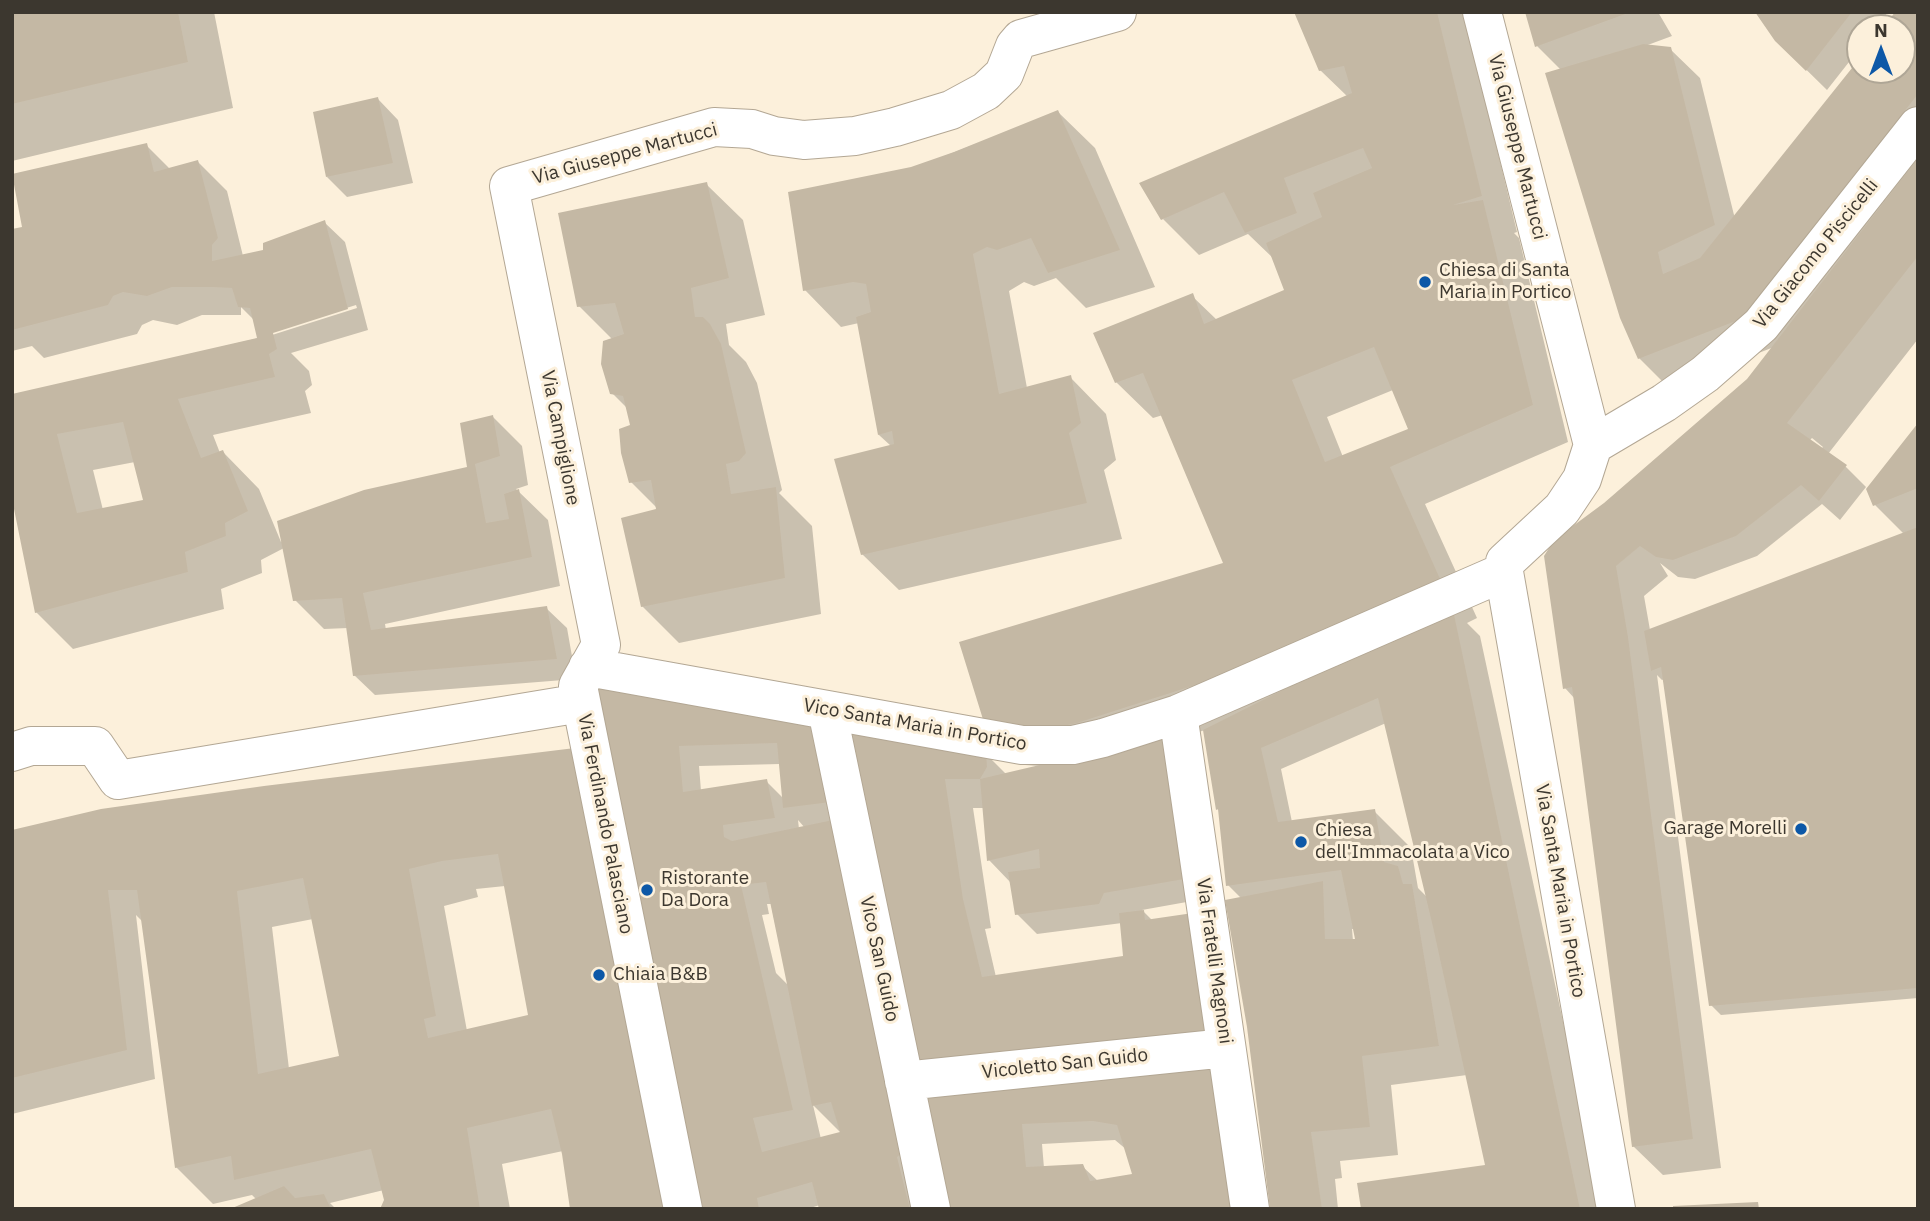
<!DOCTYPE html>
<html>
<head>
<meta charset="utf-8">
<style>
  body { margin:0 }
  #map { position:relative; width:1930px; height:1221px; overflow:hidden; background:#fcf0db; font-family:"IBM Plex Sans",sans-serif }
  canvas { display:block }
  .frame { position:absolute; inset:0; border:14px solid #3c372f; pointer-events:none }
  .north { position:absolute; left:1846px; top:14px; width:70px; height:70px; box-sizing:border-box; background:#fcf0db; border:2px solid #afa696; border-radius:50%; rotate:0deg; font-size:19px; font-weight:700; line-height:28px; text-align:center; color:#3c372f }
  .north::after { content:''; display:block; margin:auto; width:24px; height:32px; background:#0d58a7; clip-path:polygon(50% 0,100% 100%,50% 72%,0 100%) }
</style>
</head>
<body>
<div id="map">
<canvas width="1930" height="1221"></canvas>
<div class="frame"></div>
<div class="north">N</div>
</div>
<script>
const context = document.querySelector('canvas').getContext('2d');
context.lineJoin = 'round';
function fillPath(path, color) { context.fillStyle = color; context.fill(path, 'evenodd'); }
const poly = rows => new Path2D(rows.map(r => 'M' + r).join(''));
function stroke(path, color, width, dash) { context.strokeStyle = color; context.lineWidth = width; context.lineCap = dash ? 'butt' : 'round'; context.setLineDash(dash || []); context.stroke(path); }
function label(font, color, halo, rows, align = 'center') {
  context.font = font + ' "IBM Plex Sans",sans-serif'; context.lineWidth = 6; context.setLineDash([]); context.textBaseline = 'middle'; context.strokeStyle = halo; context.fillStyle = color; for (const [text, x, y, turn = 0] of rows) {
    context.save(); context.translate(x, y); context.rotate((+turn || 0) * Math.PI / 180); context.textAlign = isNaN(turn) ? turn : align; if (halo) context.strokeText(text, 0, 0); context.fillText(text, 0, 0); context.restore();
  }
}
fillPath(poly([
  [12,12,214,12,233,108,12,161],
  [1296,12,1464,12,1517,232,1514,233,1519,238,1568,442,1425,504,1477,618,1467,623,1480,636,1598,1184,1609,1209,1363,1209,1487,1166,1467,1075,1391,1085,1398,1155,1340,1161,1342,1178,1335,1179,1338,1209,1272,1209,1242,899,1228,885,1220,811,1217,809,1205,730,1171,741,1209,898,1142,910,1152,920,1257,1209,949,1209,850,730,985,753,1007,775,1039,766,1025,765,988,728,1225,564,1163,415,1153,418,1116,382,1192,296,1217,320,1286,291,1274,259,1248,234,1199,255,1163,219,1348,97,1320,70],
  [1393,390,1410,430,1343,457,1327,417],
  [1386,723,1428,898,1418,888,1411,848,1374,811,1292,822,1281,769],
  [973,808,984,808,989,860,1012,884,1017,914,1037,934,1122,923,1125,958,996,977,985,929,991,928],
  [1352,929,1355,929,1357,941,1353,941],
  [1115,1140,1127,1150,1134,1176,1098,1181,1082,1166,1044,1168,1042,1144],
  [1527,12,1658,12,1672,36,1645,46,1670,49,1700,78,1735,219,1860,60,1860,70,1902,70,1902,28,1884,28,1918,12,1918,339,1828,454,1846,467,1866,487,1840,520,1822,504,1757,556,1695,579,1678,577,1660,563,1668,576,1644,596,1650,630,1904,534,1875,505,1918,425,1918,998,1721,1015,1711,1005,1665,679,1662,680,1657,675,1721,1168,1663,1175,1633,1146,1575,699,1565,688,1604,505,1747,381,1774,347,1669,388,1639,358,1561,70,1537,46],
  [1812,438,1823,447,1821,449,1809,441],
  [1758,12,1888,12,1876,28,1860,28,1860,48,1827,90,1776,40],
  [378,99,398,120,413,183,347,197,327,177],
  [1058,112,1095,148,1155,287,1086,308,1056,278,1034,286,1024,282,1009,291,1027,388,1070,377,1106,414,1116,460,1104,470,1122,539,899,590,862,554,891,446,879,435,859,323,841,327,805,290,911,169],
  [146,145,171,170,198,162,227,191,243,256,265,251,324,222,345,242,368,330,291,353,309,371,312,385,305,391,311,413,213,435,220,453,223,452,259,489,281,542,469,468,492,416,522,446,528,485,516,489,548,520,560,586,385,624,386,630,546,608,567,628,576,679,375,695,354,675,348,628,324,629,295,600,284,548,261,560,262,573,221,589,224,609,73,649,36,612,12,396,259,338,255,321,241,307,241,315,202,315,177,325,153,320,142,325,137,334,44,358,32,346,12,351,12,231,24,228],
  [356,305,357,308,272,335,270,332],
  [135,462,145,501,103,510,93,470],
  [706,184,743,220,765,315,726,324,729,345,746,362,757,383,782,490,779,493,812,526,821,614,679,643,642,606,659,510,631,482,632,426,628,409,612,393,613,340,579,306],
  [598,688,814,718,924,1209,821,1209,820,1205,807,1209,703,1209],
  [780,764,784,799,766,781,701,791,699,766],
  [798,820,805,828,799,829],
  [767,904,771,904,788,985,776,973,762,915,769,914],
  [813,1105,842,1134,821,1139],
  [575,750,563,1151,502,1164,510,1209,382,1209,386,1200,384,1190,330,1203,336,1209,233,1209,256,1199,252,1195,213,1204,176,1167,143,922,136,915,155,1079,12,1114,12,832],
  [505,886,530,1016,467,1031,444,906,478,897,476,889],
  [313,919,342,1058,289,1069,272,927]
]), '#0003');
fillPath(poly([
  [12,12,178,12,188,62,12,104],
  [1294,12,1437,12,1482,196,1453,205,1483,200,1533,405,1390,467,1441,581,1270,661,1077,723,1031,733,986,729,959,642,1223,563,1143,373,1115,383,1093,333,1193,293,1204,324,1284,290,1266,243,1322,217,1313,193,1372,168,1363,148,1284,178,1297,213,1245,233,1224,192,1161,220,1139,183,1352,93,1344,66,1319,71],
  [1374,347,1408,429,1325,462,1292,380],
  [1525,12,1628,12,1628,13,1535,47],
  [1755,12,1852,12,1806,71,1775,41],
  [1895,12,1918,12,1918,94,1741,319,1638,359,1620,318,1545,73,1643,44,1671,47,1715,225,1658,252,1663,274,1700,258,1860,58,1860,70,1902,70,1902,28,1883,28],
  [378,97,393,163,326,177,313,112],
  [1058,110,1120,250,1048,273,1031,238,997,250,987,247,973,254,999,394,1071,375,1081,423,1069,433,1087,503,861,555,834,459,894,444,892,431,878,435,856,317,871,312,866,284,853,282,803,291,788,192,911,167,954,152],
  [147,143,154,172,198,160,218,238,212,245,212,261,263,250,263,243,325,220,348,309,273,333,277,349,269,354,275,377,178,399,201,458,223,450,248,511,225,523,226,536,185,552,188,572,35,613,12,499,12,394,257,338,250,308,238,307,232,288,212,287,172,287,147,296,123,292,113,296,108,305,12,330,12,229,22,227,12,174],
  [123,422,143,500,77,513,57,434],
  [1918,158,1918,256,1787,423,1847,465,1819,501,1801,485,1736,536,1673,560,1656,557,1640,546,1616,566,1628,637,1693,1139,1632,1147,1572,687,1563,689,1544,556,1554,540,1604,503,1747,379],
  [707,182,729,278,691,288,695,317,703,317,710,324,721,344,746,453,739,461,726,464,731,494,776,487,785,578,641,607,621,518,656,509,651,480,629,483,621,453,619,429,630,425,623,396,610,394,601,364,603,341,624,334,615,303,577,307,558,213],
  [493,415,500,456,475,464,486,523,509,519,504,494,519,489,532,557,363,593,371,630,547,606,557,659,353,676,342,598,293,601,277,521,364,490,467,467,460,423],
  [1918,423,1918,488,1873,506,1866,489],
  [1918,527,1918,988,1709,1006,1661,667,1651,671,1644,631],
  [1452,605,1580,1209,1361,1209,1357,1183,1485,1165,1433,927,1378,698,1261,748,1278,822,1375,809,1384,862,1398,866,1403,884,1412,884,1439,1046,1362,1056,1370,1127,1311,1132,1322,1209,1270,1209,1247,1027,1225,900,1323,881,1325,939,1355,939,1341,870,1226,886,1218,809,1216,810,1203,730],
  [596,686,814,717,831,802,783,808,777,743,679,746,683,792,767,779,775,818,723,825,724,837,732,841,833,820,902,1153,897,1157,910,1209,819,1209,812,1182,757,1198,759,1209,701,1209],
  [766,882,812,1106,831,1102,840,1132,762,1152,753,1118,793,1110,741,885],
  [848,728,986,751,987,767,980,779,945,779,963,899,982,977,1123,956,1119,913,1144,910,1145,920,1193,913,1209,1036,916,1068],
  [1168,735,1190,878,1104,893,1099,904,1015,915,1008,872,1040,868,1039,849,987,861,980,779],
  [575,748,671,1209,570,1209,562,1154,551,1109,467,1128,480,1209,380,1209,384,1200,371,1149,234,1180,231,1156,175,1168,137,890,108,890,127,1050,12,1078,12,830,101,809,264,786],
  [498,854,528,1015,428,1038,424,1019,436,1016,409,869,442,861],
  [303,878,339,1056,258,1074,237,891],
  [1213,1062,1234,1209,948,1209,923,1091],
  [1093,1121,1117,1125,1132,1174,1090,1181,1083,1164,1026,1167,1022,1124],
  [284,1186,295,1198,324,1194,331,1209,230,1209],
  [1758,1202,1759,1209,1673,1209,1673,1206]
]), '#c4b8a4');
const minor = poly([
  [1482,12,1593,445],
  [588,667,1022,745,1073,745,1103,738,1178,714,1504,572],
  [827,710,931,1209],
  [1178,714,1250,1209],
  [12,752,31,746,95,746,118,780,581,703],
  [904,1081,1226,1048],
  [683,1209,578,686,601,645,509,186,714,127,752,129,774,136,804,140,855,136,895,127,951,110,986,91,1004,74,1015,46,1021,39,1117,12],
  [1616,1209,1504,572,1505,562,1562,509,1582,479,1593,445,1664,403,1705,374,1761,325,1918,126]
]);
stroke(minor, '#b3a794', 40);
stroke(minor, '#fff', 38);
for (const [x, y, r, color] of [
  [1425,282,7,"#0d58a7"],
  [1801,829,7,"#0d58a7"],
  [1301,842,7,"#0d58a7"],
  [647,890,7,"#0d58a7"],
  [599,975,7,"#0d58a7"]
]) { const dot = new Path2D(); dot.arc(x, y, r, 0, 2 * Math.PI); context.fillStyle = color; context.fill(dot); stroke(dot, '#fcf0db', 2.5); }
label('19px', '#3c372f', '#fcf0db', [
  ["Via Giuseppe Martucci",1517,147,76],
  ["Via Giuseppe Martucci",625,154,-15],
  ["Via Giacomo Piscicelli",1816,254,-51],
  ["Via Campiglione",560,438,79],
  ["Vico Santa Maria in Portico",915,725,10],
  ["Via Ferdinando Palasciano",605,824,79],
  ["Via Santa Maria in Portico",1560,891,80],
  ["Vico San Guido",879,959,78],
  ["Via Fratelli Magnoni",1214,961,82],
  ["Vicoletto San Guido",1065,1064,-6]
]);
label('19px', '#3c372f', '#fcf0db', [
  ["Chiesa di Santa",1439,271],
  ["Maria in Portico",1439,293],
  ["Garage Morelli",1787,829,"right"],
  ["Chiesa",1315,831],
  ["dell'Immacolata a Vico",1315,853],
  ["Ristorante",661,879],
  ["Da Dora",661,901],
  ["Chiaia B&B",613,975]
], 'left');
</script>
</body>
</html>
